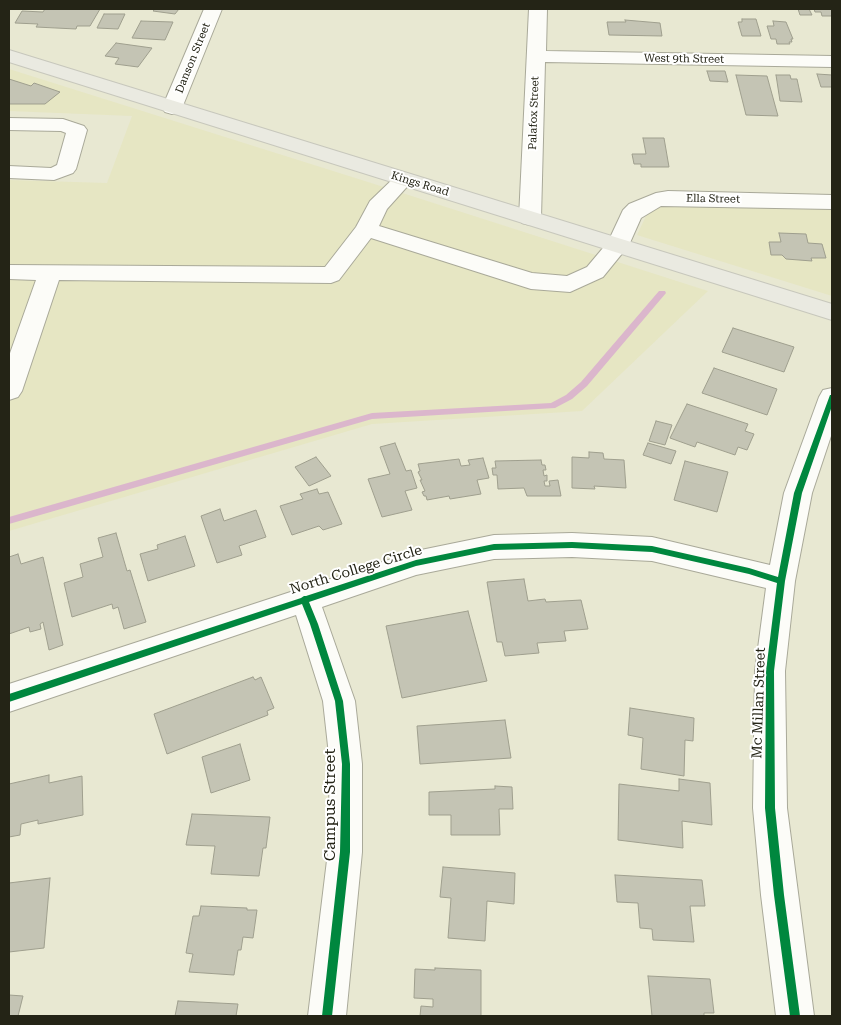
<!DOCTYPE html>
<html>
<head>
<meta charset="utf-8">
<style>
  body { margin:0 }
  #map { position:relative; width:841px; height:1025px; overflow:hidden; background:#e8e8d2; font-family:"Roboto Serif",serif }
  canvas { display:block }
  .frame { position:absolute; inset:0; border:10px solid #242416; pointer-events:none }
</style>
</head>
<body>
<div id="map">
<canvas width="841" height="1025"></canvas>
<div class="frame"></div>
</div>
<script>
const context = document.querySelector('canvas').getContext('2d');
context.lineJoin = 'round';
function fillPath(path, color) { context.fillStyle = color; context.fill(path, 'evenodd'); }
const poly = rows => new Path2D(rows.map(r => 'M' + r).join(''));
function stroke(path, color, width, dash) { context.strokeStyle = color; context.lineWidth = width; context.lineCap = dash ? 'butt' : 'round'; context.setLineDash(dash || []); context.stroke(path); }
function label(font, color, halo, rows, align = 'center') {
  context.font = font + ' "Roboto Serif",serif'; context.lineWidth = 4; context.setLineDash([]); context.textBaseline = 'middle'; context.strokeStyle = halo; context.fillStyle = color; for (const [text, x, y, turn = 0] of rows) {
    context.save(); context.translate(x, y); context.rotate((+turn || 0) * Math.PI / 180); context.textAlign = isNaN(turn) ? turn : align; if (halo) context.strokeText(text, 0, 0); context.fillText(text, 0, 0); context.restore();
  }
}
fillPath(poly([
  [9,69,368,182,708,291,582,411,372,424,9,531,9,180,107,183,132,116,9,111],
  [670,204,832,208,832,296,637,235,646,216,656,208]
]), '#e6e6c3');
fillPath(poly([
  [659,291,665,291,666,293,587,386,572,399,555,408,372,419,9,524,9,517,372,413,551,403,566,395,581,382,659,291]
]), '#dbb6cc');
const building = poly([
  [45,9,100,9,90,26,77,26,76,29,36,27,38,24,15,23,22,11,43,12,45,9],
  [155,9,179,9,175,14,153,11,155,9],
  [798,9,809,9,812,15,800,15,798,9],
  [814,9,832,9,832,16,822,16,821,12,815,12,814,9],
  [104,14,125,14,118,29,97,28,104,14],
  [742,19,756,19,761,36,742,36,738,22,742,22,742,19],
  [625,20,660,23,662,36,609,35,607,22,626,22,625,20],
  [141,21,173,22,165,40,132,38,141,21],
  [773,21,786,22,793,39,791,39,792,42,789,42,790,44,777,44,776,39,771,39,767,26,774,26,773,21],
  [116,43,152,48,138,67,115,64,119,58,105,56,116,43],
  [707,71,725,71,728,82,710,81,707,71],
  [817,74,832,75,832,87,821,87,817,74],
  [736,75,767,76,778,116,746,115,736,75],
  [776,75,790,75,791,79,797,79,802,102,780,101,776,75],
  [9,79,31,86,34,83,60,92,45,104,9,104,9,79],
  [643,138,664,138,669,167,641,167,641,164,634,164,632,154,646,154,643,138],
  [779,233,806,234,808,243,822,244,826,258,811,258,812,261,786,259,782,255,771,255,769,242,781,242,779,233],
  [733,328,794,347,784,372,722,352,733,328],
  [714,368,777,389,767,415,702,393,714,368],
  [687,404,748,424,745,431,754,434,747,450,738,447,735,455,697,442,695,447,670,438,687,404],
  [656,421,672,425,665,445,649,441,656,421],
  [395,443,406,471,411,470,417,488,405,491,412,510,382,517,368,479,390,474,380,447,395,443],
  [648,443,676,451,671,464,643,455,648,443],
  [589,452,603,453,604,459,624,460,626,488,594,486,595,489,572,488,572,457,589,458,589,452],
  [316,457,331,476,309,486,295,467,316,457],
  [483,458,489,478,477,480,481,494,450,499,449,496,427,500,426,496,424,496,422,492,425,491,420,480,422,480,418,472,420,471,418,464,459,459,461,466,470,465,468,460,483,458],
  [541,460,542,465,545,465,546,470,543,470,544,476,547,475,547,481,544,481,545,486,550,486,549,481,558,480,561,496,527,496,524,488,498,489,497,475,493,475,492,468,496,468,495,461,541,460],
  [685,461,728,472,717,512,674,500,685,461],
  [317,489,319,494,328,492,342,524,323,530,319,526,292,535,280,506,303,499,300,494,317,489],
  [220,509,224,521,256,510,266,537,239,546,242,555,217,563,201,516,220,509],
  [116,533,127,571,130,570,146,622,124,629,118,607,113,609,112,604,72,617,64,583,83,577,80,564,103,557,98,538,116,533],
  [185,536,195,566,148,581,140,554,158,549,157,545,185,536],
  [18,554,21,564,43,557,63,645,49,650,43,622,40,624,41,629,30,632,29,627,9,634,9,557,18,554],
  [524,579,528,601,545,599,546,602,581,600,588,629,564,631,566,641,537,643,539,653,505,656,502,642,497,642,487,582,524,579],
  [468,611,487,681,402,698,386,626,468,611],
  [253,677,255,680,261,677,274,708,267,711,268,715,167,754,154,714,253,677],
  [630,708,694,718,693,741,685,740,684,776,641,769,643,738,628,735,630,708],
  [505,720,511,758,420,764,417,726,505,720],
  [240,744,250,780,211,793,202,757,240,744],
  [49,775,49,783,82,776,83,815,38,824,38,820,21,824,20,835,9,837,9,784,49,775],
  [679,779,710,783,712,825,682,821,683,848,618,840,619,784,679,791,679,779],
  [495,786,512,787,513,809,499,809,500,835,451,835,451,815,429,815,429,792,495,789,495,786],
  [192,814,270,817,266,848,263,848,259,876,211,874,215,846,186,845,192,814],
  [443,867,515,873,514,904,487,901,485,941,448,938,451,898,440,897,443,867],
  [615,875,702,880,705,906,690,906,694,942,653,940,652,929,640,928,638,903,617,902,615,875],
  [50,878,44,948,9,952,9,883,50,878],
  [201,906,247,908,247,910,257,910,253,938,243,937,241,950,238,950,234,975,189,972,193,954,186,953,193,916,199,916,201,906],
  [435,968,481,970,481,1016,420,1016,421,1006,433,1007,433,999,414,998,415,969,435,970,435,968],
  [648,976,710,979,714,1013,704,1013,704,1016,652,1016,648,976],
  [9,995,23,996,18,1016,9,1016,9,995],
  [178,1001,238,1004,236,1016,175,1016,178,1001]
]);
fillPath(building, '#c4c4b4');
stroke(building, '#9f9f8e', 1);
const minor = poly([
  [204,9,222,9,182,108,179,112,172,114,165,112,162,108,204,9],
  [529,9,547,9,546,51,832,56,832,67,545,62,541,218,538,223,530,225,522,223,519,218,529,9],
  [9,118,63,119,84,126,87,130,76,169,73,173,54,180,9,178,9,166,51,168,57,165,66,133,61,131,9,130,9,118],
  [404,173,411,175,414,179,387,209,379,226,532,273,567,276,587,267,608,242,623,210,629,204,656,193,668,191,832,195,832,209,661,206,641,218,629,245,603,277,570,292,531,289,371,238,339,280,331,283,59,280,22,391,18,397,9,400,9,356,36,280,9,279,9,265,325,267,356,227,370,201,397,175,404,173],
  [832,388,832,433,812,493,795,581,785,671,787,808,814,1016,776,1016,761,895,753,808,755,671,766,588,652,561,572,557,494,559,416,575,322,607,355,701,362,764,362,852,346,1016,308,1016,328,852,330,764,323,701,296,615,9,712,9,684,416,551,494,535,572,533,652,537,770,565,784,493,819,397,823,390,832,388]
]);
const major = poly([
  [9,50,832,304,832,320,9,62,9,50]
]);
stroke(minor, '#a9a999', 2);
stroke(major, '#c7c7bc', 2);
fillPath(minor, '#fcfcf8');
fillPath(major, '#eaeae1');
fillPath(poly([
  [830,395,832,395,832,406,802,493,785,581,774,671,775,808,784,895,800,1016,790,1016,774,895,765,808,766,671,777,583,749,574,652,552,572,548,494,550,416,566,309,602,318,624,343,701,350,764,350,852,332,1016,322,1016,340,852,342,764,335,701,310,624,302,604,9,702,9,694,301,598,304,596,306,596,416,560,494,544,572,542,652,546,749,568,778,577,794,493,830,395]
]), '#00873e');
label('11px', '#242416', '#fff', [
  ["Danson Street",193,58,-68],
  ["West 9th Street",684,59,1],
  ["Palafox Street",534,113,-88],
  ["Kings Road",420,184,17],
  ["Ella Street",713,199,1]
]);
label('14px', '#242416', '#fff', [
  ["North College Circle",356,570,-17],
  ["Mc Millan Street",759,703,-88]
]);
label('16px', '#242416', '#fff', [
  ["Campus Street",330,805,-90]
]);
</script>
</body>
</html>
